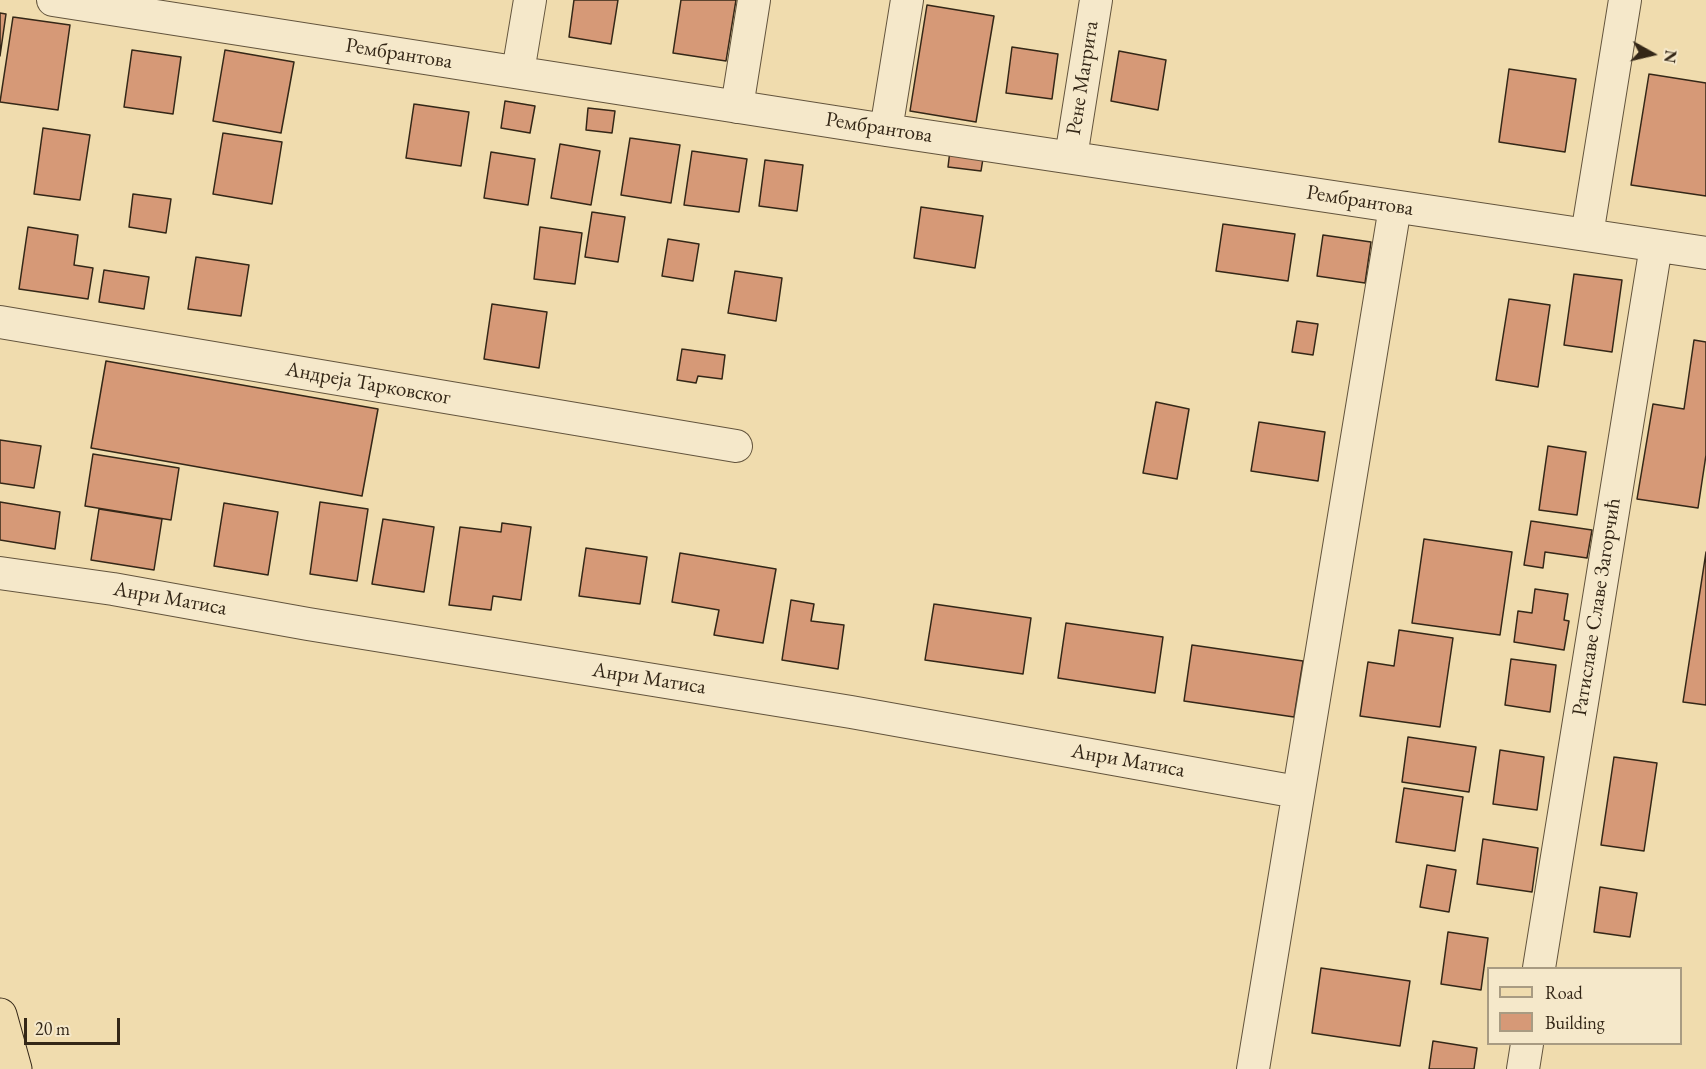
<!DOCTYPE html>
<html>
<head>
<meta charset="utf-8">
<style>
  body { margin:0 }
  #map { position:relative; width:1706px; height:1069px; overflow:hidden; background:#f0dcae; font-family:"EB Garamond",serif }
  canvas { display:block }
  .legend { position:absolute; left:1487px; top:967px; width:195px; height:78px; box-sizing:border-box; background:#f5e8ca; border:2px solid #a89b82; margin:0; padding:8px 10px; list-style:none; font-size:18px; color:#342717 }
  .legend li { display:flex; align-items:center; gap:12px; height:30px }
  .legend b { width:30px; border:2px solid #a89b82 }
  .north { position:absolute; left:1622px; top:24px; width:60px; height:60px; -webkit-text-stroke:4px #f5e8ca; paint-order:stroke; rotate:98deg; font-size:16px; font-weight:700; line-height:24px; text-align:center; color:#342717 }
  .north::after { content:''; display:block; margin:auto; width:21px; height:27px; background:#342717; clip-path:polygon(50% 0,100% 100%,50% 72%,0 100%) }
  .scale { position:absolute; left:24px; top:1018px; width:96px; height:27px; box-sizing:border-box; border:3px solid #342717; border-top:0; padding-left:8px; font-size:18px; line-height:21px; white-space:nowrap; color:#342717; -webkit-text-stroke:4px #f5e8ca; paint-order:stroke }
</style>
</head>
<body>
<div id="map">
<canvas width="1706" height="1069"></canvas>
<ul class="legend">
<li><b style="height:8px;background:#f0dcae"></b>Road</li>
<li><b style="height:16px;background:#d69977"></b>Building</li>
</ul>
<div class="north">N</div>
<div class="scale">20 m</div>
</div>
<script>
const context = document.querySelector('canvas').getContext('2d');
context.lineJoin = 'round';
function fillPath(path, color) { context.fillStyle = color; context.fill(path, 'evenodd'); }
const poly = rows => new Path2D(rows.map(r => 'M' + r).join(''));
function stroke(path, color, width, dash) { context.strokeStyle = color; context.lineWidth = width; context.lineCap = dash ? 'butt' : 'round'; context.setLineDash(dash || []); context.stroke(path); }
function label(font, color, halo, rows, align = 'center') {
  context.font = font + ' "EB Garamond",serif'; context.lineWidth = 5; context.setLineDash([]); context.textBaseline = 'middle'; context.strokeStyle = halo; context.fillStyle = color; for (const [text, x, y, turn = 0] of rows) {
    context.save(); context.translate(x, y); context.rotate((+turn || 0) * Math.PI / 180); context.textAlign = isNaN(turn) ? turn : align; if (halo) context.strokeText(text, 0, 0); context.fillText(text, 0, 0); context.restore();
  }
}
const building = poly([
  [574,0,618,0,611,44,569,37,574,0],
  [681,0,736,0,726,61,673,53,681,0],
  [927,5,994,16,976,122,910,111,927,5],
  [0,13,6,14,0,56,0,13],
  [13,17,70,25,58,110,0,102,13,17],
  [1012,47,1058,54,1052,99,1006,93,1012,47],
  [132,50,181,57,173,114,124,107,132,50],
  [225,50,294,62,281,133,213,121,225,50],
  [1119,51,1166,60,1158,110,1111,101,1119,51],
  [1509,69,1576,79,1565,152,1499,142,1509,69],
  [1649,74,1706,83,1706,196,1631,185,1649,74],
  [505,101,535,106,530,133,501,128,505,101],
  [414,104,469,112,461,166,406,158,414,104],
  [588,108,615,111,612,133,586,130,588,108],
  [43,128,90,135,80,200,34,194,43,128],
  [223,133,282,142,272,204,213,194,223,133],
  [630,138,680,145,671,203,621,195,630,138],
  [951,142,985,146,981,171,948,167,951,142],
  [560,144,600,151,591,205,551,198,560,144],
  [692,151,747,159,739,212,684,205,692,151],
  [491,152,535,159,528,205,484,198,491,152],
  [765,160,803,165,797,211,759,206,765,160],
  [133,194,171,199,166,233,129,227,133,194],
  [921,207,983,216,975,268,914,258,921,207],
  [592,212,625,217,618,262,585,257,592,212],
  [1223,224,1295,234,1288,281,1216,271,1223,224],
  [28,227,78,235,74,265,93,268,88,299,19,289,28,227],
  [540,227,582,233,575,284,534,279,540,227],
  [1323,235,1371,242,1365,283,1317,276,1323,235],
  [668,239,699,244,693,281,662,276,668,239],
  [196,257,249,265,241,316,188,309,196,257],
  [104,270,149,277,144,309,99,302,104,270],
  [735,271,782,278,776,321,728,313,735,271],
  [1574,274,1622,280,1612,352,1564,345,1574,274],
  [1509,299,1550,305,1538,387,1496,380,1509,299],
  [492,304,547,312,539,368,484,359,492,304],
  [1297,321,1318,324,1313,355,1292,352,1297,321],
  [1694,340,1706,342,1706,455,1698,508,1637,499,1653,404,1684,409,1694,340],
  [682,349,725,355,722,379,698,376,696,383,677,380,682,349],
  [106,361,378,409,362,496,91,448,106,361],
  [1156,402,1189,409,1177,479,1143,473,1156,402],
  [1259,422,1325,432,1318,481,1251,471,1259,422],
  [0,440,41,446,34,488,0,483,0,440],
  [1548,446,1586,452,1577,515,1539,510,1548,446],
  [93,454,179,468,171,520,85,506,93,454],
  [0,502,60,512,55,549,0,540,0,502],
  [320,502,368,509,357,581,310,574,320,502],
  [224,503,278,512,268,575,214,566,224,503],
  [99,509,162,519,154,570,91,560,99,509],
  [383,519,434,527,424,592,372,584,383,519],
  [1531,521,1592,530,1587,558,1545,552,1543,568,1524,565,1531,521],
  [502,523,531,527,521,600,493,596,491,610,449,605,460,527,501,532,502,523],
  [1424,539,1512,552,1500,635,1412,623,1424,539],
  [586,548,647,557,640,604,579,596,586,548],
  [1706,552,1706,705,1683,702,1706,552],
  [680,553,776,569,763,643,714,635,719,610,672,602,680,553],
  [1535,589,1568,594,1564,620,1569,621,1564,650,1514,642,1518,611,1532,613,1535,589],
  [791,600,814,604,811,621,844,625,838,669,782,660,791,600],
  [934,604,1031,618,1023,674,925,660,934,604],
  [1066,623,1163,637,1155,693,1058,678,1066,623],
  [1399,630,1453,638,1440,727,1360,716,1368,662,1394,666,1399,630],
  [1192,645,1303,661,1294,717,1184,701,1192,645],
  [1511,659,1556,665,1550,712,1505,705,1511,659],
  [1408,737,1476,747,1469,792,1402,782,1408,737],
  [1500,750,1544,757,1537,810,1493,804,1500,750],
  [1614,757,1657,763,1644,851,1601,845,1614,757],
  [1404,788,1463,797,1455,851,1396,842,1404,788],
  [1483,839,1538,848,1532,892,1477,884,1483,839],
  [1427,865,1456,870,1449,912,1420,907,1427,865],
  [1600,887,1637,893,1630,937,1594,932,1600,887],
  [1448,932,1488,938,1481,990,1441,984,1448,932],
  [1321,968,1410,981,1400,1046,1312,1033,1321,968],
  [1433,1041,1477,1048,1474,1069,1429,1069,1433,1041]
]);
fillPath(building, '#d69977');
stroke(building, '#342717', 1.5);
const minor = poly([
  [53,0,886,130,1706,253],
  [518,72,530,0],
  [737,107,754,0],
  [886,130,907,0],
  [1071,157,1096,0],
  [1587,235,1625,0],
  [0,322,736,446],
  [0,573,113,589,308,624,851,712,1297,792],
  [1539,968,1656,246],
  [1253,1069,1395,207],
  [1523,1069,1527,1044]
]);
const major = poly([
  [0,1015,15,1069]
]);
stroke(minor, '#63543d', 34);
stroke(major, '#342717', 35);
stroke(minor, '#f5e8ca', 32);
stroke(major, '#f0dcae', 33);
label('21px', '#342717', '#f5e8ca', [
  ["Рембрантова",399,54,9],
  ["Рене Магрита",1083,78,-81],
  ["Рембрантова",879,128,9],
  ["Рембрантова",1360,201,9],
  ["Андреја Тарковског",368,384,10],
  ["Анри Матиса",170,599,10],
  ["Ратиславе Славе Загорчић",1597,607,-81],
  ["Анри Матиса",649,679,9],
  ["Анри Матиса",1128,761,10]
]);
</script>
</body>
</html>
